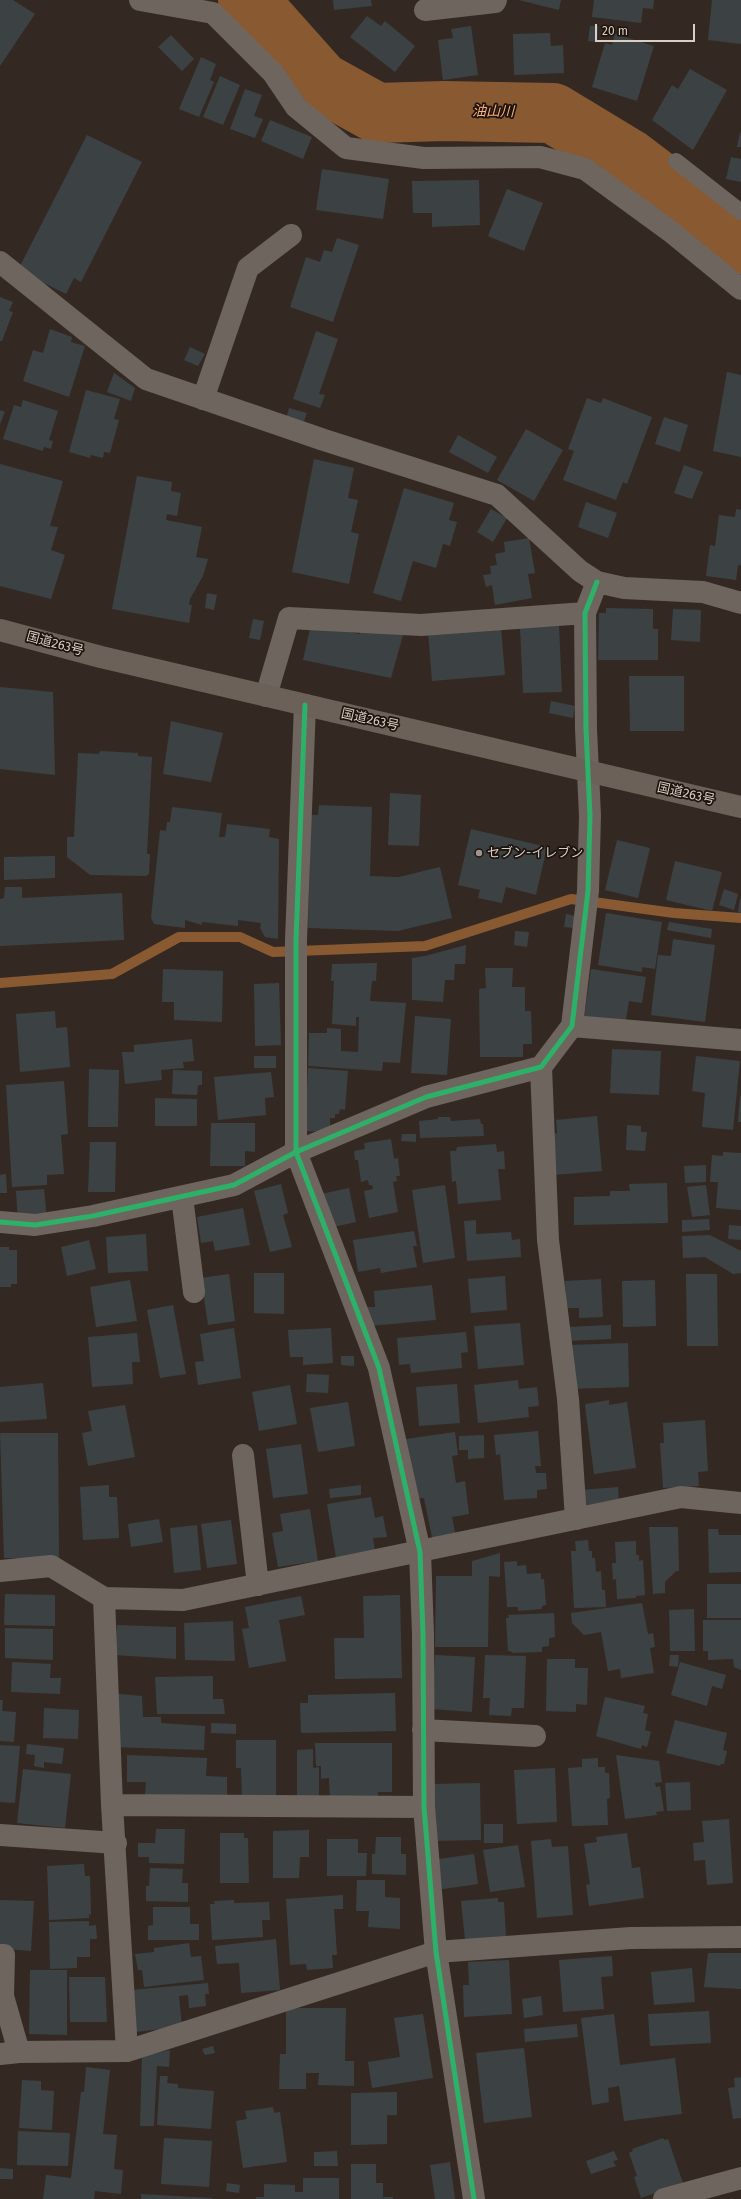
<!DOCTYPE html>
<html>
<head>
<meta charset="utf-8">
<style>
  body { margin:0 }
  #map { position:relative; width:741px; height:2199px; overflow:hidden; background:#332922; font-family:"Fira Sans",sans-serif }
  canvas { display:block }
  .scale { position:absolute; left:595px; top:24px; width:100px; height:18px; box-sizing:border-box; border:2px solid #dbcec5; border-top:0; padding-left:5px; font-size:12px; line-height:14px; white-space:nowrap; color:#dbcec5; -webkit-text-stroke:3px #1c130d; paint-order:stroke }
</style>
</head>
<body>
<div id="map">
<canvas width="741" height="2199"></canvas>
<div class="scale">20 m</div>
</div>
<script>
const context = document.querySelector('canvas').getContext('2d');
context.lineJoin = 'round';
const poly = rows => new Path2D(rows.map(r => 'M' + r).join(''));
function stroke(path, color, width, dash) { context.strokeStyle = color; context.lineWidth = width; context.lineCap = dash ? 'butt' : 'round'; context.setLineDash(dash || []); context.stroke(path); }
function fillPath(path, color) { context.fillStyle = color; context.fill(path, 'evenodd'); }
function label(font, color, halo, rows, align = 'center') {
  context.font = font + ' "Fira Sans","Noto Sans JP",sans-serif'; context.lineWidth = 3.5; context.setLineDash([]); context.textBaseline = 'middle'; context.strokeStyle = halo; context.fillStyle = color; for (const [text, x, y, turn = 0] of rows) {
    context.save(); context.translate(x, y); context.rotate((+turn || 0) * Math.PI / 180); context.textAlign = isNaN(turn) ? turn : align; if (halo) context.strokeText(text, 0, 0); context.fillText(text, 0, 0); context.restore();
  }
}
stroke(poly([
  [0,983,112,974,179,937,240,937,273,952,425,946,571,899,674,913,741,918]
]), '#895932', 10);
stroke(poly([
  [248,0,321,82,377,113,444,111,553,113,629,159,741,244]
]), '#895932', 60);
fillPath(poly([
  [0,0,13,0,35,14,0,66],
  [333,0,371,0,372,6,334,10],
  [519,0,561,0,559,10],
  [594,0,654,0,653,9,643,8,641,23,592,17],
  [712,0,741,0,741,44,708,40],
  [367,16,381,26,385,21,415,46,395,72,350,37],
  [471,26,478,75,443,80,438,40,453,38,451,29],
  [590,26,598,26,597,42,588,41],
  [550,33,551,46,563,45,564,73,514,75,513,34],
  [615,34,654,46,637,101,592,87,605,43,612,45],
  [171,35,194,59,182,71,158,47],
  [201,57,216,64,210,80,214,82,199,117,179,109],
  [690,69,727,90,693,150,652,120,672,85,678,89],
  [220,76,240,85,223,125,203,117],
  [245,89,262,95,254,116,263,119,255,138,230,129],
  [270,120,312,137,303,159,261,141],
  [740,133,741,133,741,147,737,147],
  [87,135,142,162,81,282,74,278,66,294,18,270],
  [731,157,741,159,741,182,726,179],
  [322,169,389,179,383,219,316,210],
  [479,180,480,225,432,227,432,213,413,213,412,181],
  [507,189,543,203,524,251,488,236],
  [337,238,359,245,333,322,290,307,306,257,320,262,324,250,332,252],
  [0,297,13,302,9,311,13,312,2,341,0,341],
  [50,329,72,337,71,342,85,346,69,397,23,381,33,350,43,353],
  [316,331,338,339,319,394,325,395,320,408,293,399],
  [190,347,205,354,198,366,184,360],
  [727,372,741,375,741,457,713,451],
  [114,373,135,388,131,401,107,392],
  [86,390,120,399,114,419,119,420,110,453,104,452,103,458,91,455,90,458,69,452],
  [587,398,601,403,603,398,652,417,627,484,623,482,616,500,563,480,574,451,568,449],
  [23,400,58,411,49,440,53,441,51,449,44,447,43,451,3,439,14,405,21,407],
  [289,408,307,413,303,424,286,419],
  [0,410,5,412,0,424],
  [664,417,688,425,680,452,655,444],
  [526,429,563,450,534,501,497,480],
  [458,435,497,457,488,473,449,452],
  [314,459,354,468,348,498,358,500,351,532,359,534,349,584,292,572],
  [0,464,63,481,50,526,58,527,51,550,65,555,51,599,0,586],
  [684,465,703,472,692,499,674,493],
  [137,476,172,482,171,491,181,493,177,516,167,514,166,520,202,527,196,557,208,559,203,576,190,599,189,605,192,605,189,623,112,609],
  [404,488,454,503,449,520,457,522,450,546,443,544,436,568,413,561,401,601,373,593],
  [586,502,617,513,608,538,578,527],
  [491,509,507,518,493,542,477,532],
  [736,509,741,510,741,565,738,565,736,580,706,576,710,545,715,546,719,515,735,517],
  [529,538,535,573,528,574,532,598,495,605,492,585,486,587,483,575,491,574,490,566,497,565,495,554,505,552,504,542],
  [207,593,217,595,214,610,205,608],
  [606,608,653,609,653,629,658,629,658,660,598,660,599,613,606,613],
  [673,609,701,610,700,642,671,640],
  [253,619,264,621,260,640,249,638],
  [311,624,360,634,360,624,403,635,391,678,303,660],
  [559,626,562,692,523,693,520,628],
  [501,627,505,675,432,681,428,632],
  [629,676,684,676,684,731,630,731],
  [0,687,53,692,55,775,0,769],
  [551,701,575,706,573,718,549,713],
  [171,721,223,733,211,782,163,774],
  [100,751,138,753,138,756,152,757,147,854,150,854,149,874,146,876,90,875,67,857,67,837,74,837,78,753,99,754],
  [390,793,421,795,419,846,388,845],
  [319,805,372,807,370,876,399,877,440,867,452,918,398,931,308,928,311,815,318,815],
  [172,807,222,813,219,837,225,837,227,824,270,829,269,837,279,839,278,939,265,937,260,928,261,923,238,920,238,926,202,922,202,925,185,920,185,928,154,924,151,918,160,830,166,831,167,822,170,822],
  [471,829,547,847,536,895,506,887,502,903,478,898,480,890,458,885],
  [617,840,650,848,638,898,605,890],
  [55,856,55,878,4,880,4,857],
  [675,861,722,872,712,911,666,900],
  [5,887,22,887,22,898,122,893,124,940,0,946,0,899,4,898],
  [724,889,738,894,734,910,719,905],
  [740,899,741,899,741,913,738,912],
  [606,913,662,922,655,969,642,967,642,972,598,965],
  [566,914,575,916,573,928,564,927],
  [669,922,712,929,711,938,667,930],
  [515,931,529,932,527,947,514,945],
  [673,939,715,945,705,1022,651,1015,658,955,671,956],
  [466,945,465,964,455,964,454,980,445,980,443,1002,412,1000,412,958,425,956],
  [377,963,376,981,372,981,370,1001,406,1003,400,1063,383,1062,382,1071,308,1066,309,1033,327,1033,327,1028,341,1029,341,1051,358,1052,359,1017,356,1017,356,1026,332,1024,334,981,331,981,332,964],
  [485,968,513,968,512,987,525,987,525,1011,531,1011,532,1044,523,1044,523,1057,480,1057,479,989,486,988],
  [163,969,223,971,222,1022,174,1020,174,1002,162,1002],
  [591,969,646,977,642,1003,629,1001,625,1025,584,1019],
  [279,983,281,1045,255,1046,254,984],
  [55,1011,56,1028,67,1027,70,1067,20,1072,16,1014],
  [415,1016,451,1019,447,1075,411,1073],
  [192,1039,194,1061,183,1062,184,1068,161,1070,162,1080,125,1084,122,1052,134,1052,134,1045],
  [612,1049,661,1051,659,1095,610,1093],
  [254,1056,276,1056,276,1068,254,1068],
  [696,1056,740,1061,733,1130,702,1127,705,1093,692,1091],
  [308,1068,348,1071,345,1110,340,1109,339,1114,335,1114,335,1118,330,1118,330,1132,305,1131],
  [89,1069,119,1070,118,1127,88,1127],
  [173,1070,202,1071,202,1085,198,1085,197,1095,172,1094],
  [271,1072,274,1097,265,1098,266,1115,218,1120,214,1077],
  [64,1081,68,1134,61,1135,64,1174,47,1175,47,1185,12,1187,6,1085],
  [740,1096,741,1096,741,1122,738,1122],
  [155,1098,197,1099,197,1126,155,1126],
  [597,1116,602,1171,554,1175,550,1135,557,1133,556,1120],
  [438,1117,450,1117,451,1121,480,1119,481,1124,483,1124,484,1136,420,1138,419,1121,438,1119],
  [211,1123,255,1123,255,1152,245,1151,245,1166,210,1166],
  [627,1125,641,1126,641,1132,647,1132,645,1151,626,1150],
  [402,1134,416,1134,416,1142,401,1141],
  [391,1139,394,1159,398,1158,400,1176,396,1176,397,1181,393,1182,398,1212,369,1218,364,1191,373,1189,372,1185,369,1185,368,1180,361,1182,358,1160,355,1160,354,1151,365,1149,364,1143],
  [90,1142,116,1142,115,1192,88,1192],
  [496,1144,497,1152,504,1151,505,1169,498,1169,501,1200,458,1204,456,1181,452,1182,450,1151,456,1151,457,1147],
  [723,1152,741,1153,741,1210,716,1208,718,1182,710,1182,712,1155,723,1156],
  [706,1165,706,1182,685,1183,684,1166],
  [6,1174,7,1193,0,1193,0,1175],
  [667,1183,668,1223,574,1225,574,1197,610,1196,610,1191,630,1191,629,1184],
  [281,1184,288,1213,283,1215,292,1247,270,1252,254,1191],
  [445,1185,455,1258,423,1263,412,1190],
  [706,1185,710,1215,692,1217,687,1187],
  [349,1188,356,1222,333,1227,321,1194],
  [44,1189,47,1219,18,1222,16,1191],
  [243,1208,250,1245,215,1251,213,1241,201,1243,197,1217],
  [709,1219,710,1230,682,1232,682,1220],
  [476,1220,476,1234,511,1232,512,1240,520,1239,521,1257,467,1261,464,1221],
  [729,1225,741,1226,741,1240,728,1239],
  [414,1231,417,1246,413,1246,417,1267,381,1273,380,1268,358,1272,353,1240],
  [146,1234,148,1271,108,1273,106,1237],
  [710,1235,741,1251,741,1273,733,1274,705,1257,683,1258,682,1236],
  [89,1240,96,1269,67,1276,61,1247],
  [0,1247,9,1247,9,1250,17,1250,17,1284,11,1284,11,1287,0,1287],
  [254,1273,284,1273,284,1314,254,1313],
  [229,1274,235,1321,208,1325,201,1278],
  [686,1274,717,1274,718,1346,687,1346],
  [505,1276,507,1310,471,1313,468,1279],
  [601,1279,603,1317,579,1318,579,1308,566,1308,565,1281],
  [130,1280,137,1321,96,1327,90,1287],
  [655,1280,656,1326,623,1327,622,1281],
  [432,1285,436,1320,369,1326,367,1307,375,1307,374,1291],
  [173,1305,186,1374,160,1378,147,1310],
  [520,1323,524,1365,478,1369,474,1326],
  [611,1325,611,1339,566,1341,566,1327],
  [234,1328,241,1378,198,1385,195,1362,204,1361,200,1334],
  [331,1328,333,1363,303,1365,303,1357,290,1357,288,1330],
  [466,1332,468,1352,461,1353,462,1368,411,1373,410,1364,399,1365,397,1338],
  [137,1333,140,1362,132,1362,133,1384,92,1387,88,1337],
  [628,1343,629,1387,571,1389,569,1345],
  [341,1356,354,1356,354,1366,341,1365],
  [307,1374,329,1375,328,1393,306,1392],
  [518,1380,519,1389,537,1387,539,1406,528,1407,529,1417,478,1423,474,1385],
  [43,1383,47,1419,0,1422,0,1387],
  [457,1384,460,1423,419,1426,416,1387],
  [290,1385,297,1424,259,1431,252,1392],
  [609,1400,609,1405,627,1402,636,1468,594,1474,585,1406,586,1404],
  [348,1402,355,1446,318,1452,310,1408],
  [125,1405,135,1457,88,1466,82,1433,92,1431,88,1411],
  [705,1420,708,1471,698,1472,699,1486,663,1488,660,1443,664,1443,663,1423],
  [538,1431,541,1466,535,1466,536,1473,546,1473,547,1489,537,1490,537,1498,504,1500,500,1454,496,1455,494,1435],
  [455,1432,458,1455,452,1456,456,1483,465,1481,469,1514,452,1517,456,1537,433,1542,424,1498,414,1499,406,1439],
  [0,1433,58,1433,59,1558,4,1558],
  [484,1435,484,1458,468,1459,468,1450,459,1450,459,1436],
  [301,1444,308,1494,273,1498,266,1449],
  [109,1485,109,1497,117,1497,119,1538,83,1540,80,1487],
  [361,1485,361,1495,330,1498,329,1489],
  [618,1487,619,1503,583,1507,581,1490],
  [371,1497,375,1518,383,1516,387,1537,373,1538,376,1557,337,1564,327,1504],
  [310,1509,318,1561,278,1567,272,1533,283,1531,280,1514],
  [159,1519,163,1542,131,1547,128,1524],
  [231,1520,237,1564,207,1568,201,1524],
  [197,1525,201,1570,174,1573,170,1528],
  [649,1527,678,1527,679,1571,676,1571,665,1582,665,1593,653,1594],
  [708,1529,718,1529,719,1535,741,1535,741,1572,709,1573],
  [588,1540,589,1551,592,1551,592,1558,595,1558,596,1572,601,1571,602,1590,605,1590,606,1607,574,1608,571,1551,576,1551,575,1541],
  [636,1541,636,1555,639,1555,639,1561,643,1560,645,1595,636,1596,636,1598,617,1599,616,1579,613,1580,612,1563,616,1563,615,1542],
  [500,1553,500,1577,489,1576,488,1647,435,1647,436,1576,472,1576,472,1561],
  [517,1561,517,1566,526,1565,527,1574,541,1573,541,1579,544,1579,546,1605,542,1606,542,1609,518,1611,518,1607,507,1607,504,1562],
  [707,1584,741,1584,741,1618,707,1618],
  [5,1594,55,1595,55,1626,4,1625],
  [400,1595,402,1678,335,1679,334,1638,364,1638,363,1596],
  [301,1596,305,1615,279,1620,286,1661,249,1668,242,1629,249,1628,245,1607],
  [642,1603,648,1634,653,1633,655,1647,650,1648,654,1673,621,1678,620,1669,608,1671,601,1632,584,1635,572,1623,571,1613],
  [694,1609,695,1651,670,1651,669,1610],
  [554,1613,555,1637,549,1638,549,1646,542,1647,542,1652,512,1653,512,1652,508,1651,506,1618,509,1618,508,1615],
  [703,1620,741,1620,741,1670,734,1667,733,1659,708,1660,708,1651,703,1651],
  [233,1621,235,1661,185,1660,184,1623],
  [117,1625,176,1627,176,1659,115,1655],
  [5,1628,53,1629,53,1660,5,1658],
  [435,1655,475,1657,472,1712,432,1709],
  [485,1655,526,1656,524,1708,512,1708,511,1716,489,1715,490,1698,483,1698],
  [670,1655,679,1655,678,1667,669,1666],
  [547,1659,575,1659,575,1668,588,1668,587,1705,576,1704,576,1712,546,1711],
  [12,1662,51,1664,50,1678,61,1678,60,1694,11,1692],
  [680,1662,726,1675,722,1689,712,1686,707,1706,671,1695],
  [213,1676,213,1699,223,1699,225,1714,157,1714,155,1677],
  [110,1693,142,1696,143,1717,161,1717,161,1723,205,1726,204,1750,113,1747],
  [395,1693,396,1731,301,1733,300,1703,308,1703,308,1695],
  [605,1697,645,1706,643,1713,648,1714,645,1730,651,1732,647,1747,642,1745,641,1749,596,1736],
  [0,1700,3,1700,2,1711,16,1712,14,1742,0,1741],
  [44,1708,79,1710,78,1739,43,1738],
  [675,1720,727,1733,723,1750,727,1751,724,1764,721,1764,720,1766,666,1753],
  [211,1723,236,1724,236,1734,211,1733],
  [236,1740,276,1740,276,1796,242,1797,241,1768,236,1768],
  [315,1743,392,1743,392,1792,378,1792,378,1802,330,1802,329,1778,321,1779,321,1766,316,1766],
  [27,1744,64,1748,62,1764,44,1762,44,1768,34,1766,35,1755,26,1754],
  [0,1745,20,1746,15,1803,0,1802],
  [313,1749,313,1768,319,1767,319,1804,297,1804,297,1750],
  [127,1755,207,1758,206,1776,227,1777,227,1798,145,1795,146,1782,127,1782],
  [616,1755,659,1761,662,1782,655,1783,656,1787,660,1786,664,1811,656,1812,657,1815,625,1819],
  [598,1758,598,1767,605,1767,605,1773,609,1773,610,1798,607,1799,608,1825,572,1826,568,1768,582,1767,582,1759],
  [555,1768,557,1822,517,1824,514,1770],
  [23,1769,71,1774,65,1828,17,1823],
  [690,1782,691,1810,667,1811,665,1783],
  [480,1783,481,1840,432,1841,431,1784],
  [729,1819,733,1883,707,1885,705,1860,694,1861,693,1843,704,1842,702,1821],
  [484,1824,503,1824,503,1843,484,1843],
  [156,1829,185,1829,184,1864,149,1863,149,1857,138,1857,138,1843,155,1843],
  [309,1830,309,1857,300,1857,299,1878,273,1878,273,1831],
  [220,1833,244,1833,244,1838,248,1838,249,1883,220,1883],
  [627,1833,632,1868,640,1867,644,1898,589,1906,586,1885,590,1884,584,1844,597,1842,596,1837],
  [376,1837,401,1837,401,1854,406,1854,406,1875,372,1874,372,1854,375,1854],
  [327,1839,358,1839,358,1853,367,1853,366,1876,327,1876],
  [551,1839,552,1847,568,1846,573,1915,537,1918,531,1841],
  [518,1845,525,1887,490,1892,483,1850],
  [474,1854,478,1884,437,1890,432,1860],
  [84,1864,85,1876,90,1876,91,1915,89,1914,89,1918,49,1920,47,1866],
  [150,1868,183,1869,182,1883,188,1883,188,1902,146,1901,146,1886,149,1886],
  [357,1880,385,1880,385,1897,400,1898,400,1929,368,1927,369,1911,356,1911],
  [343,1895,343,1909,334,1909,337,1955,332,1955,333,1968,307,1970,306,1964,290,1965,286,1899],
  [498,1898,498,1902,504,1902,506,1936,465,1940,461,1901],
  [0,1900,34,1901,31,1951,5,1949,0,1945],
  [234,1900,234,1903,269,1902,270,1920,262,1920,263,1937,212,1940,210,1904,215,1904,214,1901],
  [153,1907,190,1907,190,1924,199,1924,199,1940,148,1940,148,1926,153,1925],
  [89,1921,89,1926,96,1925,97,1939,90,1939,90,1957,77,1957,77,1968,50,1969,49,1922],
  [276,1939,280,1990,241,1993,239,1963,217,1964,215,1946],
  [189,1943,191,1957,201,1956,204,1980,144,1987,142,1970,138,1970,135,1954,154,1952,154,1948],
  [708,1953,741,1953,741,1989,704,1987],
  [612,1956,613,1976,601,1977,604,2009,563,2012,559,1960],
  [509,1960,512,2014,464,2017,463,1985,469,1985,468,1962],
  [692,1968,695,2002,654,2005,651,1972],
  [30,1970,67,1970,67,2035,29,2034],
  [69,1977,105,1977,107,2022,70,2022],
  [208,1983,209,1994,205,1994,206,2006,189,2008,188,1995,179,1996,182,2027,135,2032,131,1990],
  [541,1996,543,2015,524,2018,522,1999],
  [286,2008,346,2008,345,2061,354,2061,354,2086,318,2085,319,2073,306,2073,306,2089,279,2089,280,2054,286,2054],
  [709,2011,711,2043,650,2046,648,2014],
  [423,2014,433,2078,372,2088,368,2062,400,2057,394,2018],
  [614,2014,620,2065,675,2058,682,2114,624,2121,619,2086,608,2088,609,2102,592,2105,581,2018],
  [577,2024,578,2037,525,2042,524,2029],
  [213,2046,215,2053,205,2055,202,2049],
  [524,2048,532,2117,484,2123,476,2053],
  [170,2050,169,2067,157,2066,154,2126,140,2126,142,2056],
  [86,2067,110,2070,103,2134,117,2135,114,2169,123,2170,121,2194,95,2191,94,2199,43,2199,46,2175,71,2178,81,2092,84,2092],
  [160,2076,168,2076,167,2083,178,2084,178,2088,214,2091,211,2129,157,2125],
  [741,2077,741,2118,733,2119,728,2088,735,2087,734,2078],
  [22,2080,41,2081,41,2090,54,2091,52,2130,19,2128],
  [397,2092,397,2115,387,2115,387,2144,351,2145,351,2093],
  [273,2107,274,2113,280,2112,287,2162,243,2168,236,2121,247,2119,245,2111],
  [18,2131,70,2133,68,2166,17,2165],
  [164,2138,212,2141,209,2187,161,2184],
  [663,2138,664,2140,668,2139,683,2183,641,2198,634,2177,637,2176,629,2153,633,2151,632,2149],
  [337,2151,338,2166,314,2166,314,2152],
  [614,2151,618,2160,613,2161,616,2166,591,2174,586,2161],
  [450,2162,455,2199,435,2199,430,2165],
  [351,2164,376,2164,376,2183,383,2183,383,2197,393,2197,393,2199,351,2199],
  [0,2168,13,2169,13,2179,0,2179],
  [303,2178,339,2178,339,2199,256,2199,256,2197,264,2197,264,2184,295,2185,295,2192,303,2192],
  [227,2183,240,2185,239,2193,226,2191],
  [141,2194,212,2198,212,2199,141,2199]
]), '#3c4244');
stroke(poly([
  [676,161,741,212]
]), '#6e655e', 16);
stroke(poly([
  [140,0,213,13,273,73,296,107,346,148,424,158,540,157,585,169,670,231,741,289],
  [425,10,495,2,496,0],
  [0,262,146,379,324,440,497,495,580,571,597,582,624,588,703,592,741,603],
  [203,399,248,268,291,235],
  [266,696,289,618,421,625,585,613],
  [305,705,296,940,296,1152,379,1368,420,1552,423,1634,424,1807,436,1952,474,2199],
  [572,1026,741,1040],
  [541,1067,548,1240,568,1399,576,1519],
  [182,1197,194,1292],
  [0,1222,35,1225,93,1216,234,1185,296,1152,426,1097,541,1067,572,1026,588,891,590,816,586,729,585,613,597,582],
  [243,1455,258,1585],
  [0,1571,51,1566,104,1598,183,1600,681,1497,741,1503],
  [104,1598,112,1805,127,2051],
  [423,1730,535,1736],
  [112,1805,424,1807],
  [0,1835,116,1843],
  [0,1955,4,1955,3,1996,19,2052],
  [0,2054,19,2052,127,2051,436,1952,631,1938,741,1937],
  [664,2199,741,2178]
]), '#6e655e', 22);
stroke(poly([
  [0,630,101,657,741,807]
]), '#6c6159', 22);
stroke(poly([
  [305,705,296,940,296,1152,379,1368,420,1552,423,1634,424,1807,436,1952,474,2199],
  [0,1222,35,1225,93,1216,234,1185,296,1152,426,1097,541,1067,572,1026,588,891,590,816,586,729,585,613,597,582]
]), '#2db169', 5);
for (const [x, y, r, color] of [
  [479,853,4,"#a0948c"]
]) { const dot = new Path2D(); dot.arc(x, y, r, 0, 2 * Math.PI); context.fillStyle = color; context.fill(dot); stroke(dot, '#1c130d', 1.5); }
label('13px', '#dbcec5', '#1c130d', [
  ["国道263号",55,644,15],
  ["国道263号",370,720,13],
  ["国道263号",686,794,13]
]);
label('13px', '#dbcec5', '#1c130d', [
  ["セブン-イレブン",487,853]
], 'left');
label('italic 14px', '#feb275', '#1c130d', [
  ["油山川",493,112,1]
]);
</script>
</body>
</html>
